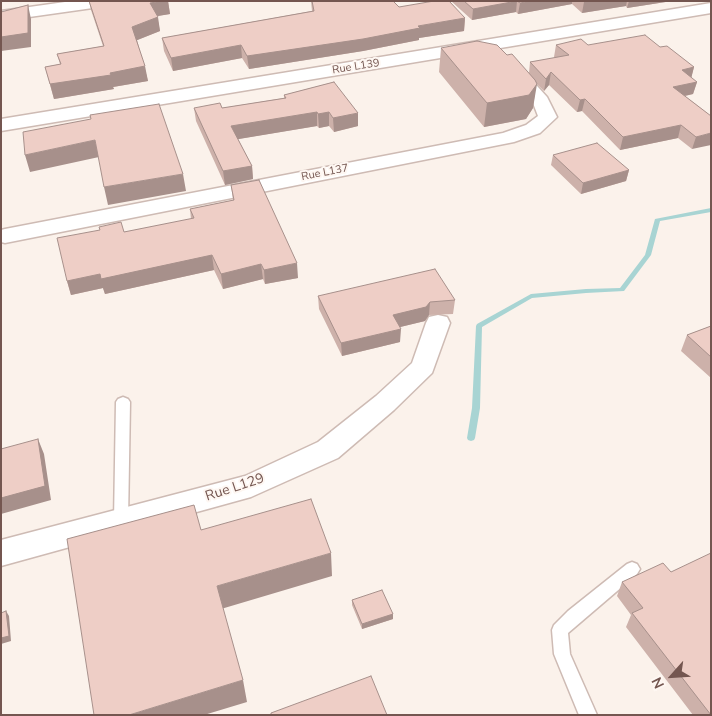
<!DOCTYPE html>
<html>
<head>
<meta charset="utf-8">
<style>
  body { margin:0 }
  #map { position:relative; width:712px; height:716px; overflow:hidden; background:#fbf2eb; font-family:"Nunito Sans",sans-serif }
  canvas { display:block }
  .frame { position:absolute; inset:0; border:2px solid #745650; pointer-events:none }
  .north { position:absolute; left:647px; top:651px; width:50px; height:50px; -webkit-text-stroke:4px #fef7f2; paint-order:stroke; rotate:244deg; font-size:14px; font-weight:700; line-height:20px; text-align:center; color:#745650 }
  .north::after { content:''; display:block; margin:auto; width:18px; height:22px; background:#745650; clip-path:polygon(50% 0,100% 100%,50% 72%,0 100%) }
</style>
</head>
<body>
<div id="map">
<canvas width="712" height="716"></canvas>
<div class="frame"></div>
<div class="north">N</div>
</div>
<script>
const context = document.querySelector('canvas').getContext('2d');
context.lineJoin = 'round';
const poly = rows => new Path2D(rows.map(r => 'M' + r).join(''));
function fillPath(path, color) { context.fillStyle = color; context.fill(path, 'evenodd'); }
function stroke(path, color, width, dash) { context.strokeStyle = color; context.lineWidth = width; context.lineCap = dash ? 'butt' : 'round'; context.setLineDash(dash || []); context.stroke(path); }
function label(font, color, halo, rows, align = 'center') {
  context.font = font + ' "Nunito Sans",sans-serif'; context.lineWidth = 4; context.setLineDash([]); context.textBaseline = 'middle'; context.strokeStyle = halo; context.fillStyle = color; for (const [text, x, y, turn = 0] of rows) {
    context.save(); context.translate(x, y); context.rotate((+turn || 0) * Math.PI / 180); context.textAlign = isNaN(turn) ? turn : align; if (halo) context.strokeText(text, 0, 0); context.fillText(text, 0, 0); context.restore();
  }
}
fillPath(poly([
  [711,208,711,212,660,221,651,255,624,291,586,293,532,298,482,327,480,408,475,438,474,440,471,441,468,440,467,438,472,408,476,326,477,324,531,294,586,289,620,288,645,255,655,219,711,208]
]), '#a8d4d3');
const lane = poly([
  [123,397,128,399,130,402,128,521,126,525,121,527,116,525,114,521,116,402,118,399,123,397],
  [632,562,637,564,640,569,637,574,568,633,570,654,597,715,579,715,554,654,552,630,554,625,568,611,627,564,632,562]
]);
const street = poly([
  [72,1,115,1,112,4,107,6,1,21,1,11,72,1],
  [711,3,711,13,1,131,1,119,711,3],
  [513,65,519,66,547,97,557,117,540,133,514,142,5,243,1,242,1,230,5,229,503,133,526,125,538,116,533,103,504,70,507,66,513,65],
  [438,315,447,317,450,323,432,373,394,410,338,458,251,497,1,566,1,540,245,476,318,442,376,396,412,363,426,323,429,317,438,315]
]);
stroke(lane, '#cebbb4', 3);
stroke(street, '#cebbb4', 3);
fillPath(lane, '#fff');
fillPath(street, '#fff');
fillPath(poly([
  [89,1,168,1,170,14,157,16,160,31,137,40,148,81,113,87,114,89,54,99,45,67,60,64,57,54,103,46,91,10],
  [311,1,393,1,399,7,465,18,464,31,419,38,419,40,363,51,249,69,242,58,173,71,164,51,162,38,312,11],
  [451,1,672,1,627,8,626,6,582,13,572,4,518,14,516,12,472,20],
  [556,45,588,45,660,47,694,67,691,78,697,82,693,94,685,96,711,116,692,149,678,138,620,150,582,111,577,112,549,85,544,91,536,83,533,108,526,119,484,127,439,72,441,48,507,55,529,73,530,62,555,58,554,57],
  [334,82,358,126,334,132,329,126,319,128,317,126,238,139,252,166,253,179,225,185,196,121,194,108,222,108,284,98,284,95],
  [553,155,629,170,626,181,581,194,551,165],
  [231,185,298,278,265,284,263,279,223,289,214,270,105,294,103,288,71,295,67,281,124,232,191,219,190,209,233,200],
  [318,296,455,300,453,314,429,315,425,321,400,327,400,342,342,356,319,309],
  [711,326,711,378,681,351,687,335],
  [671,572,711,715,693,715,626,627,631,615,617,596,622,582],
  [352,600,393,614,393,619,362,629,352,605]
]), '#cdb1aa');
fillPath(poly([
  [163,1,168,1,170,14,152,17,150,3],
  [517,1,516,12,472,20,473,9],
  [531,1,572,1,572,4,518,14,520,3],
  [591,1,627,1,626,6,582,13,584,2],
  [629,1,672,1,627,8],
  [28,5,31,19,31,47,1,51,1,37],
  [158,17,160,31,135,41,132,27],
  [465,18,464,31,419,38,419,40,363,51,249,69,247,56],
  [241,45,242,58,173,71,171,58],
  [145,66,148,81,113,87,114,89,54,99,50,84],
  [694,67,691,79,682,70],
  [551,72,549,85,544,91,546,79],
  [697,82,693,94,670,99,673,87],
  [537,84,533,108,526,119,484,127,487,103],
  [585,99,582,111,577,112,580,100],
  [317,112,317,126,233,140,231,126],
  [329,112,329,126,319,128,318,114],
  [358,113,358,126,334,132,333,118],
  [681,125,678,138,620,150,623,137],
  [711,133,711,145,692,149,696,137],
  [95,140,99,157,30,172,25,155],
  [252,166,253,179,225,185,223,171],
  [629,170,626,181,581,194,583,183],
  [183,174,186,191,108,205,104,187],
  [212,255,214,270,105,294,103,288,71,295,67,281,100,274],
  [297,263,298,278,265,284,264,270],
  [261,264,263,279,223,289,221,274],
  [430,302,429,315,425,321,392,329,393,315],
  [401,329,400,342,342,356,341,343],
  [38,439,44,454,51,500,1,514,1,498],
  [331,553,332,576,221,609,217,586],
  [6,611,9,616,11,641,1,644,1,638],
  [393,614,393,619,362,629,362,624],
  [243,680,247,702,204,715,129,715]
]), '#a7908b');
const building = poly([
  [89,1,163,1,150,3,158,17,132,27,145,66,110,73,111,75,50,84,45,67,61,64,57,54,104,46,89,1],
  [312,1,393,1,399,7,434,1,449,1,465,18,418,26,420,28,363,39,247,56,241,45,171,58,162,38,314,11,312,1],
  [464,1,517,1,473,9,464,1],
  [517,1,531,1,520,3,517,1],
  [28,5,28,33,1,37,1,12,28,5],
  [645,35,660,47,667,46,694,67,682,70,697,82,673,87,711,116,711,133,696,137,681,125,623,137,585,99,580,100,551,72,546,79,530,62,569,55,556,45,581,39,588,45,645,35],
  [477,41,497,45,507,55,512,54,535,80,537,84,529,95,487,103,441,48,477,41],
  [334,82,358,113,333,118,329,112,318,114,317,112,231,126,252,166,223,171,194,108,220,103,222,108,286,98,284,95,334,82],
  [159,104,183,174,104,187,95,140,25,155,23,132,91,119,90,115,159,104],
  [597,143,629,170,583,183,553,155,597,143],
  [259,180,297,263,264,270,261,264,221,274,212,255,101,279,100,274,67,281,57,238,100,230,99,227,121,222,124,232,194,218,190,209,234,200,231,185,259,180],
  [435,269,455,300,430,302,426,307,393,315,401,329,341,343,318,296,435,269],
  [711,326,711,357,687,335,711,326],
  [38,439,45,486,1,498,1,449,38,439],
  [311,499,331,553,217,586,243,680,129,715,94,715,67,539,194,505,201,530,311,499],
  [711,553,711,715,632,613,643,608,622,582,663,563,671,572,711,553],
  [382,590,393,614,362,624,352,600,382,590],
  [6,611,9,636,1,638,1,613,6,611],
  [371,676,387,715,271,715,271,713,371,676]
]);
fillPath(building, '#eecec6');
stroke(building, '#a7908b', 1);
label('11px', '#745650', '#fef7f2', [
  ["Rue L139",356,67,-9],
  ["Rue L137",325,173,-11]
]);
label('14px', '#745650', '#fef7f2', [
  ["Rue L129",235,488,-18]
]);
</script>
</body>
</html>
